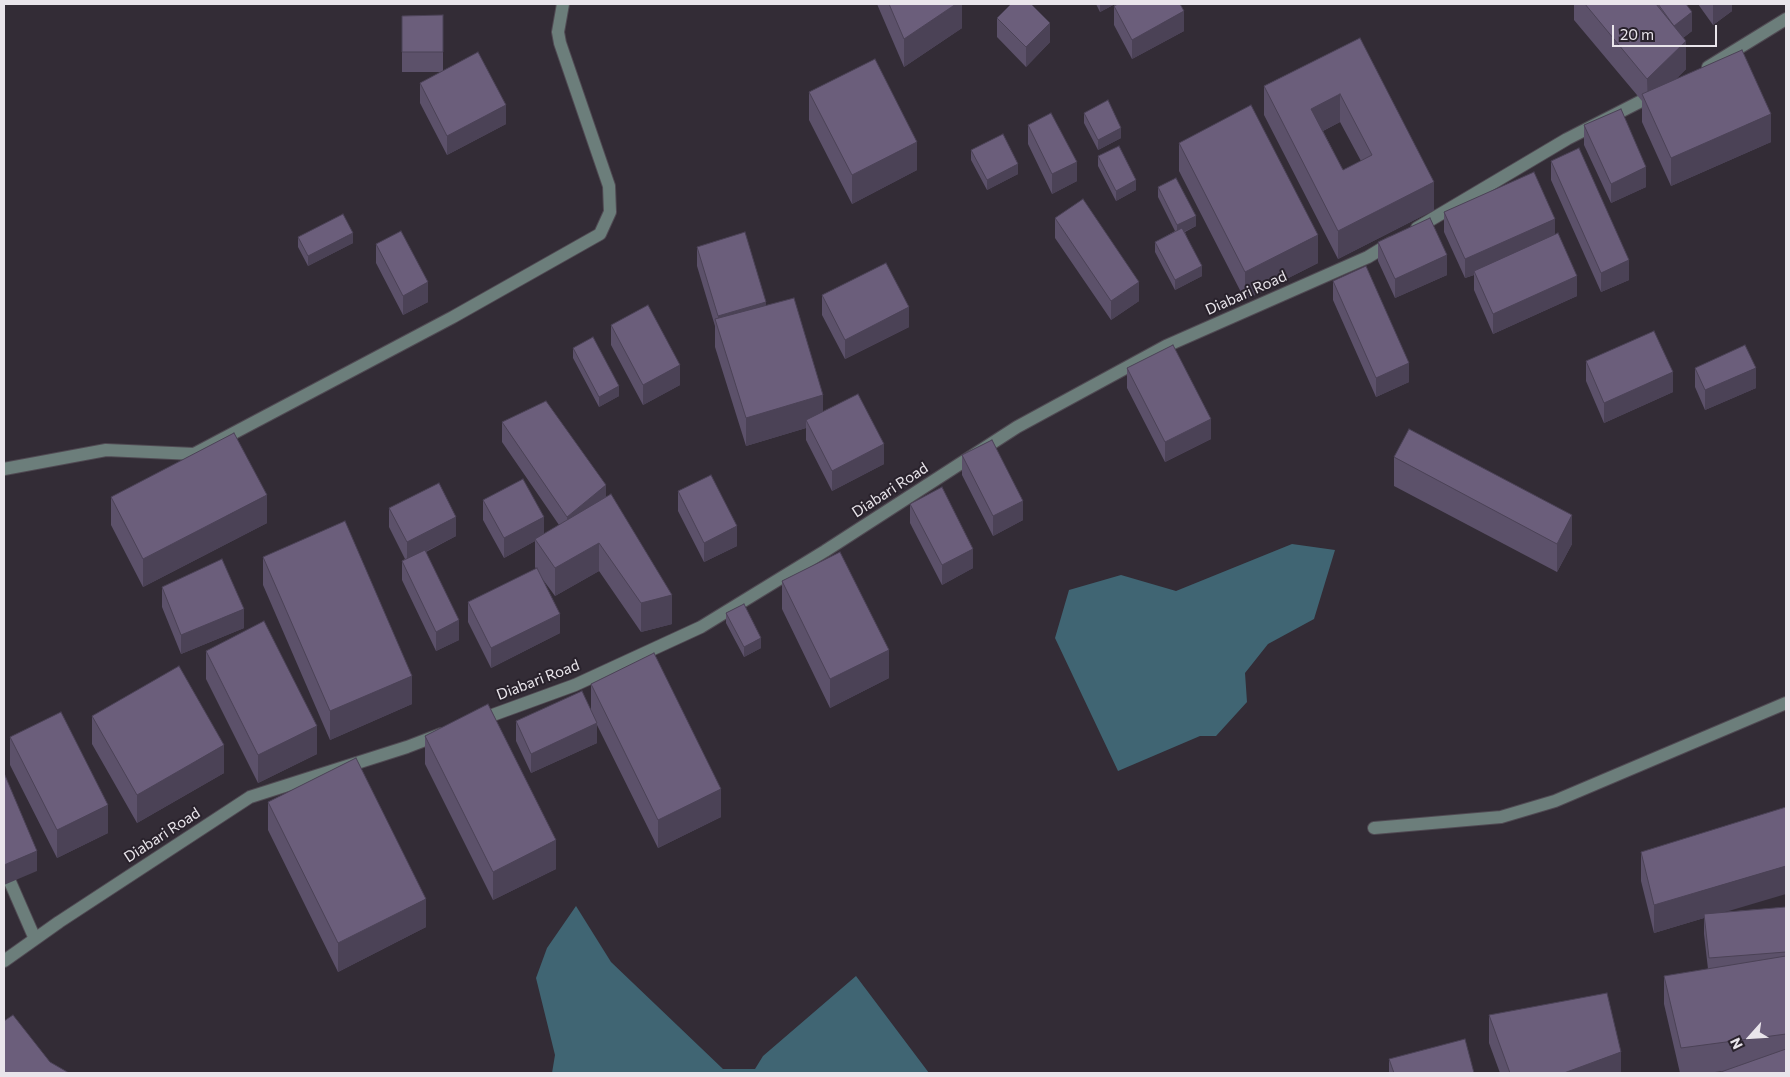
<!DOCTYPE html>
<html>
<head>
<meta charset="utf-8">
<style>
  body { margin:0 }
  #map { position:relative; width:1790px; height:1077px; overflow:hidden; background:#332c36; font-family:Commissioner,sans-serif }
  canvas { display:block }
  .frame { position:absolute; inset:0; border:5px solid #e9e5eb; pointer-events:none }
  .north { position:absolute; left:1725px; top:1012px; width:50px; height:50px; -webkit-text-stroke:4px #29222c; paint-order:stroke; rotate:244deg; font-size:14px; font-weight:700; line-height:20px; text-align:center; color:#e9e5eb }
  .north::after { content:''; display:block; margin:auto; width:18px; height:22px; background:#e9e5eb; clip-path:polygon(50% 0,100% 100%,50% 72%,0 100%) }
  .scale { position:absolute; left:1612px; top:25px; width:105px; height:22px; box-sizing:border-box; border:2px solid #e9e5eb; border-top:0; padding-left:6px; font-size:15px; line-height:18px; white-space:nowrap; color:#e9e5eb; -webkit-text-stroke:4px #29222c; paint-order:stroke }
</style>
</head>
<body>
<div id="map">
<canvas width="1790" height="1077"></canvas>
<div class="frame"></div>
<div class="north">N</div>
<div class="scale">20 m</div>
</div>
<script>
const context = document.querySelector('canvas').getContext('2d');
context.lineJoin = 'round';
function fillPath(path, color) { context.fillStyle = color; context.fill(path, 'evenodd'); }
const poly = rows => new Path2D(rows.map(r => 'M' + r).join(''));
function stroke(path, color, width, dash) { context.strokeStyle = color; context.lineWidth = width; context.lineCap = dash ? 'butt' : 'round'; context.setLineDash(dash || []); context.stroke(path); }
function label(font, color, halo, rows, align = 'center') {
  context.font = font + ' Commissioner,sans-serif'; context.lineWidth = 4; context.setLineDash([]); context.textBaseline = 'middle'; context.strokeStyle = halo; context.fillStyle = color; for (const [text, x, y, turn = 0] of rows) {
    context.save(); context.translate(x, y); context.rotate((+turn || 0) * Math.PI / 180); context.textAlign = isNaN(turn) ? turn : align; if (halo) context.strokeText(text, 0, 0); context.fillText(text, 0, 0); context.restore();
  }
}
fillPath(poly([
  [1292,544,1335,550,1314,619,1268,644,1245,673,1247,702,1216,736,1200,736,1118,771,1055,638,1069,590,1121,575,1176,591],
  [576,906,611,962,723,1069,755,1069,763,1056,856,976,929,1073,552,1073,555,1055,536,978,547,948]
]), '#406573');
const minor = poly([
  [1708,67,1786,19],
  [1417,228,1567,139,1657,93],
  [4,469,106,450,194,454,453,317,600,234,610,212,609,186,560,43,558,32,563,4],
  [479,720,575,685,701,627,825,551,1017,427,1166,346,1368,257,1391,243],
  [1374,828,1501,817,1555,801,1786,703],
  [4,868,35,939],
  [4,961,59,922,250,797,407,747,441,734]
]);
stroke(minor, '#504a53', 14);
stroke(minor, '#6c7e7b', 12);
fillPath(poly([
  [877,4,962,4,962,28,904,67],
  [1096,4,1115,4,1100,12],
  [1574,4,1686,4,1692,31,1683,38,1686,69,1675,80,1771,142,1671,186,1642,122,1642,101,1574,20],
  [1698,4,1732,4,1732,11,1713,25],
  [1114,6,1184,31,1132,59,1114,25],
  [443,15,443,71,506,124,447,155,420,103,420,83,442,72,402,72,402,16],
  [997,18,1050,42,1026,67,997,37],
  [1360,38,1434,210,1338,259,1264,115,1264,86],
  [1340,122,1361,161,1343,170,1323,131],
  [809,92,917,170,852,204,809,120],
  [1084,113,1121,138,1098,150,1084,123],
  [1028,125,1077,181,1052,194,1028,144],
  [1584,125,1646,187,1611,203,1584,145],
  [1179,143,1318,263,1245,300,1179,171],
  [971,150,1018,174,987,190,971,160],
  [1098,156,1136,190,1116,201,1098,166],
  [1551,161,1629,280,1601,292,1551,180],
  [1158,187,1196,226,1185,232,1202,276,1175,290,1155,252,1155,242,1175,231,1158,197],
  [1444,212,1555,235,1577,296,1493,334,1474,290,1474,275,1465,278,1444,232],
  [1055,218,1139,301,1111,320,1055,238],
  [298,237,353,243,308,266,298,247],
  [1378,242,1447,275,1395,298,1378,261],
  [376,244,428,302,403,315,376,263],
  [697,247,766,306,823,412,884,464,832,491,806,440,806,428,746,446,715,347,715,326,697,266],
  [1333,281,1409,382,1376,397,1333,300],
  [822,295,909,327,845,359,822,315],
  [611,325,680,385,643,405,611,345],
  [573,348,619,396,599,407,573,358],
  [1586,361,1673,392,1604,423,1586,381],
  [1127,368,1211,439,1165,462,1127,388],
  [1695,368,1756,388,1705,410,1695,387],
  [502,422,606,497,672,624,641,632,599,571,555,596,541,577,560,633,491,668,468,622,468,602,536,569,535,567,535,541,504,558,483,520,483,500,544,534,559,525,502,442],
  [962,455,1023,520,993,536,962,475],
  [1394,457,1572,544,1557,572,1394,486],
  [678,491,737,546,704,562,678,511],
  [111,497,267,523,143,587,111,525],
  [910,504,973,568,942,585,910,523],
  [389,508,456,536,426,552,459,640,436,651,402,580,402,561,405,559,389,527],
  [263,557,412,704,330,740,263,585],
  [782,581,889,678,830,708,782,609],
  [162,587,244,628,181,654,162,607],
  [726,613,761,648,744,657,726,623],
  [206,651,317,754,258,783,206,679],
  [591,684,721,817,658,848,597,725,597,743,531,773,516,741,516,721,591,709],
  [92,716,224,773,137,823,92,744],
  [425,736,556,869,493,900,425,764],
  [10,737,108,833,57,858,10,765],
  [268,802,426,927,338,972,268,830],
  [1641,852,1724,912,1786,907,1786,1073,1725,1071,1705,1073,1680,1073,1664,1004,1664,976,1708,969,1704,934,1704,918,1654,933,1641,881],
  [1489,1015,1621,1073,1500,1073,1489,1043],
  [1389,1059,1474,1073,1389,1073]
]), '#5c516a');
fillPath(poly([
  [956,4,962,4,962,28,904,67,904,39],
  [1100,4,1115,4,1100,12],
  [1715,4,1732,4,1732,11,1713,25,1713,5],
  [1184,11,1184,31,1132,59,1132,40],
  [1692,12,1692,31,1674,45,1674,26],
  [1050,23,1050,42,1026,67,1026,47],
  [1686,41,1686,69,1648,106,1647,79],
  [1340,94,1340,122,1311,137,1311,109],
  [506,105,506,124,447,155,447,136],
  [1771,114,1771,142,1671,186,1671,158],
  [1121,128,1121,138,1098,150,1098,140],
  [917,142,917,170,852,204,852,175],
  [1077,162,1077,181,1052,194,1052,174],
  [1018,164,1018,174,987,190,987,180],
  [1646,167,1646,187,1611,203,1611,184],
  [1136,180,1136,190,1116,201,1116,191],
  [1434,182,1434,210,1338,259,1338,231],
  [1196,216,1196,226,1177,235,1177,225],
  [1555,219,1555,238,1474,271,1474,275,1465,278,1465,259],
  [353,233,353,243,308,266,308,256],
  [1318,235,1318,263,1245,300,1245,272],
  [1447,255,1447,275,1395,298,1395,279],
  [1629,260,1629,280,1601,292,1601,273],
  [1202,266,1202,276,1175,290,1175,280],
  [1577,276,1577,296,1493,334,1493,314],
  [428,282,428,302,403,315,403,296],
  [1139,282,1139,301,1111,320,1111,301],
  [766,302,766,321,718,328,718,316],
  [909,307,909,327,845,359,845,340],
  [1409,363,1409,382,1376,397,1376,378],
  [680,365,680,385,643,405,643,385],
  [1756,368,1756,388,1705,410,1705,390],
  [1673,372,1673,392,1604,423,1604,403],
  [619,386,619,396,599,407,599,397],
  [823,395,823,423,806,420,806,428,746,446,746,418],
  [1211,419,1211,439,1165,462,1165,442],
  [884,444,884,464,832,491,832,471],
  [606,485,606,504,567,537,567,517],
  [267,495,267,523,143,587,143,559],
  [1023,501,1023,520,993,536,993,516],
  [1572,515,1572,544,1557,572,1557,544],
  [456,517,456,536,407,561,407,542],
  [544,517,544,537,535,539,535,541,504,558,504,538],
  [737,526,737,546,704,562,704,543],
  [599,543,599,571,555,596,555,568],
  [973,549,973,568,942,585,942,565],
  [672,595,672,624,641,632,641,603],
  [244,609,244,628,181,654,181,635],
  [560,614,560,633,491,668,491,648],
  [459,620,459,640,436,651,436,632],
  [761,638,761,648,744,657,744,647],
  [889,650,889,678,830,708,830,679],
  [412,676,412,704,330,740,330,711],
  [597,723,597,743,531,773,531,754],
  [317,726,317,754,258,783,258,755],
  [224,745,224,773,137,823,137,795],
  [721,789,721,817,658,848,658,820],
  [108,805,108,833,57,858,57,830],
  [556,840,556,869,493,900,493,872],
  [37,851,37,871,4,885,4,865],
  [1786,866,1786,894,1705,918,1704,914,1704,918,1654,933,1654,905],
  [426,899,426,927,338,972,338,943],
  [1621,1052,1621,1073,1564,1073]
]), '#4b4256');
const building = poly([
  [889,4,956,4,904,39,889,4],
  [1011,4,1031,4,1050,23,1026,47,997,18,1011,4],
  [1118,4,1180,4,1184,11,1132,40,1114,6,1118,4],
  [1585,4,1656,4,1686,41,1647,79,1585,4],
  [1658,4,1686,4,1692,12,1674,26,1658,4],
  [443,15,443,52,402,52,402,16,443,15],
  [1360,38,1434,182,1338,231,1264,86,1360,38],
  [1340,94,1372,155,1343,170,1311,109,1340,94],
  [1742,50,1771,114,1671,158,1642,94,1742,50],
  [478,52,506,105,447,136,420,83,478,52],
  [875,59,917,142,852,175,809,92,875,59],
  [1108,100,1121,128,1098,140,1084,113,1108,100],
  [1251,105,1318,235,1245,272,1179,143,1251,105],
  [1621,109,1646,167,1611,184,1584,125,1621,109],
  [1051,113,1077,162,1052,174,1028,125,1051,113],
  [1003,134,1018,164,987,180,971,150,1003,134],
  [1119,146,1136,180,1116,191,1098,156,1119,146],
  [1579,148,1629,260,1601,273,1551,161,1579,148],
  [1534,172,1555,219,1465,259,1444,212,1534,172],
  [1176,178,1196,216,1177,225,1158,187,1176,178],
  [1083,199,1139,282,1111,301,1055,218,1083,199],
  [343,214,353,233,308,256,298,237,343,214],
  [1430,218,1447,255,1395,279,1378,242,1430,218],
  [1182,228,1202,266,1175,280,1155,242,1182,228],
  [401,231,428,282,403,296,376,244,401,231],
  [745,232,766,302,718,316,697,247,745,232],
  [1558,233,1577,276,1493,314,1474,271,1558,233],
  [886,263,909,307,845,340,822,295,886,263],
  [1366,266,1409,363,1376,378,1333,281,1366,266],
  [794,298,823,395,746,418,715,319,794,298],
  [648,305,680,365,643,385,611,325,648,305],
  [1654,331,1673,372,1604,403,1586,361,1654,331],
  [593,337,619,386,599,397,573,348,593,337],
  [1173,345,1211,419,1165,442,1127,368,1173,345],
  [1745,345,1756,368,1705,390,1695,368,1745,345],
  [858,394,884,444,832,471,806,420,858,394],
  [546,401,606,485,567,517,502,422,546,401],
  [1409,429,1572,515,1557,544,1394,457,1409,429],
  [234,433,267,495,143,559,111,497,234,433],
  [992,440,1023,501,993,516,962,455,992,440],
  [711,475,737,526,704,543,678,491,711,475],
  [523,479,544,517,504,538,483,500,523,479],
  [439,483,456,517,407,542,389,508,439,483],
  [942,487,973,549,942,565,910,504,942,487],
  [611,494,672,595,641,603,599,543,555,568,535,539,611,494],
  [345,521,412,676,330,711,263,557,345,521],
  [425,550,459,620,436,632,402,561,425,550],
  [840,552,889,650,830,679,782,581,840,552],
  [222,559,244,609,181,635,162,587,222,559],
  [537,568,560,614,491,648,468,602,537,568],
  [744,604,761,638,744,647,726,613,744,604],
  [264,621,317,726,258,755,206,651,264,621],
  [654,653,721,789,658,820,591,684,654,653],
  [179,666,224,745,137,795,92,716,179,666],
  [582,691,597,723,531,754,516,721,582,691],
  [488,704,556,840,493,872,425,736,488,704],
  [61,712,108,805,57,830,10,737,61,712],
  [356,758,426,899,338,943,268,802,356,758],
  [4,773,37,851,4,865,4,773],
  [1786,807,1786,866,1654,905,1641,852,1786,807],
  [1786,907,1786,952,1709,958,1704,914,1786,907],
  [1786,956,1786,1034,1681,1048,1664,976,1786,956],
  [1607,993,1621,1052,1564,1073,1510,1073,1489,1015,1607,993],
  [13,1015,50,1062,69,1073,4,1073,4,1021,13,1015],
  [1465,1039,1474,1073,1394,1073,1389,1059,1465,1039],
  [1786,1049,1786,1073,1718,1073,1786,1049]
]);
fillPath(building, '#6b5e7b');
stroke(building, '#4b4256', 1);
label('15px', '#e9e5eb', '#29222c', [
  ["Diabari Road",1246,293,-24],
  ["Diabari Road",890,490,-33],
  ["Diabari Road",538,680,-21],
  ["Diabari Road",162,835,-33]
]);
</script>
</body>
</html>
